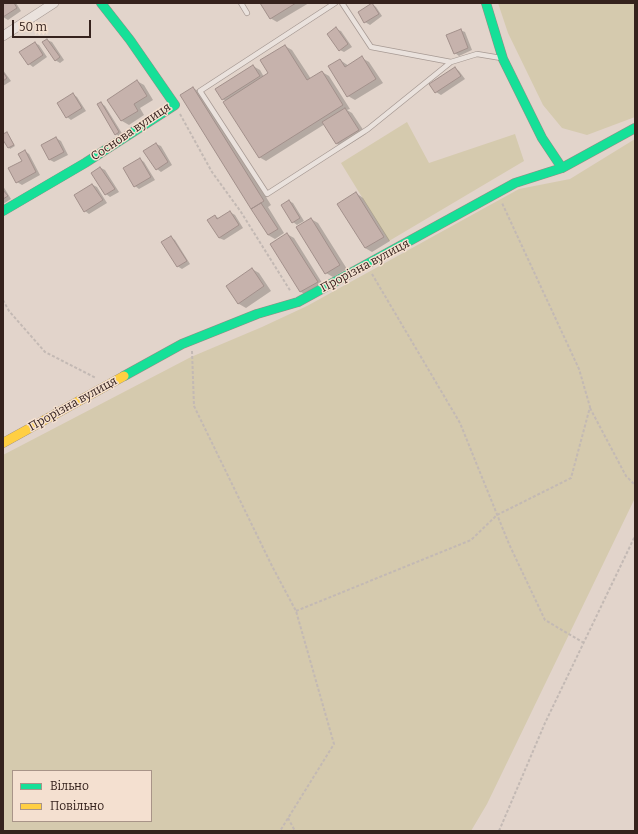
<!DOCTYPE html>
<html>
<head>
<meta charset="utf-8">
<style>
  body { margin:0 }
  #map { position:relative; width:638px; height:834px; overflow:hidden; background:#e2d4cb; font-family:Bitter,serif }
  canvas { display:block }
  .frame { position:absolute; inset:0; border:4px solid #35221d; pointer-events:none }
  .legend { position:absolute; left:12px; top:770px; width:140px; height:52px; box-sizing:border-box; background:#f4e0d0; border:1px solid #a89488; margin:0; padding:5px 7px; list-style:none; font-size:12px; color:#35221d }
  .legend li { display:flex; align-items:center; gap:8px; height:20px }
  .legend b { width:20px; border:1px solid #a89488 }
  .scale { position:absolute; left:12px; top:20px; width:79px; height:18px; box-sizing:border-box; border:2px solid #35221d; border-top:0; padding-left:5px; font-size:12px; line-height:14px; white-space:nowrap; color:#35221d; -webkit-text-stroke:3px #f4e0d0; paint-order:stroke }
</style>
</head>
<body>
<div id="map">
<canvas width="638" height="834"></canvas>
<div class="frame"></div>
<ul class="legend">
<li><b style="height:5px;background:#16e098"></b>Вільно</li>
<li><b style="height:5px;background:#ffcf43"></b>Повільно</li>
</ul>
<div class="scale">50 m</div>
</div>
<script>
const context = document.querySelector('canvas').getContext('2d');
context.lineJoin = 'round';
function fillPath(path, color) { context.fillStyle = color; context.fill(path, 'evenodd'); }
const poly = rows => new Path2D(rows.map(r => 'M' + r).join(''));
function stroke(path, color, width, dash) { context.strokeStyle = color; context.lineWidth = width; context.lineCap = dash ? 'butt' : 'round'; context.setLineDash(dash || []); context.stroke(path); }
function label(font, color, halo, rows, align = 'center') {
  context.font = font + ' Bitter,serif'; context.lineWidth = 3; context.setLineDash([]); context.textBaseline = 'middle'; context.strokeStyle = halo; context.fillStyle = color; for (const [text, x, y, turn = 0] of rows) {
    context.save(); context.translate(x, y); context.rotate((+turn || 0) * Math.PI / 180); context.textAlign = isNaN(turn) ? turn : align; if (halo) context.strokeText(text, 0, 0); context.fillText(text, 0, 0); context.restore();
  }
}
fillPath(poly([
  [498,3,635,3,635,117,587,135,562,128,543,105,508,33],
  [407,122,429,163,515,134,524,161,389,241,341,163],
  [635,139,635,498,487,804,471,831,3,831,3,455,191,357,262,327,307,306,519,189,570,179],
  [13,771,151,771,151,821,13,821]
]), '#d5caae');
fillPath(poly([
  [3,3,16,3,21,11,8,20,3,17],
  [261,3,309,3,277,22,270,18],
  [372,4,376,7,382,16,370,25,365,22],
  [336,29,341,31,352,47,344,52,340,50],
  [460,30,465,32,472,50,459,56,455,53],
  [47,40,52,42,64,60,60,63,55,60],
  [35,43,39,45,47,57,33,67,29,64],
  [285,46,292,50,311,79,322,72,329,76,350,109,347,110,352,113,366,134,344,148,337,144,325,124,266,161,259,157,226,101,222,99,253,66,260,70,264,77,270,74],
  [362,58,369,62,383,83,355,100,348,96,340,60,349,66],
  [455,68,459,71,465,79,441,95,436,92],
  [3,70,11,81,3,86],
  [137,81,144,85,153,100,140,108,144,115,129,125,122,121],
  [193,88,200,92,271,205,268,207,284,233,275,239,268,235,182,95],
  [73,94,77,97,86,111,71,120,67,117],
  [101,103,105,106,123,135,120,136,115,134],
  [7,133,15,146,10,149,3,138,3,135],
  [56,138,61,141,68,155,54,162,50,160,43,146],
  [156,144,161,146,172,165,161,172,157,169],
  [25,151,29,154,40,175,22,185,17,182,23,161],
  [140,159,144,162,155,180,139,189,135,186],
  [101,168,105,170,119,192,110,197,106,194,92,173],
  [93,185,97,187,107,203,89,214,85,211],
  [3,186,11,199,3,204],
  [356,193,363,198,390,241,372,252,365,248],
  [289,201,293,203,304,221,297,225,293,222],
  [230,212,235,215,243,228,224,240,219,238,215,216,220,219],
  [311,219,318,223,347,269,333,277,326,273,297,228],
  [287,234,294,238,324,286,308,296,301,292,271,244],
  [171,237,175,240,190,264,182,269,177,266],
  [252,269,259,273,271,291,246,308,239,304,227,286]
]), '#0003');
const building = poly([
  [3,3,14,3,17,8,3,17,3,3],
  [260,3,296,3,270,19,260,3],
  [372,3,379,14,364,23,358,12,372,3],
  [336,27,348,44,339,51,327,34,336,27],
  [461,29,468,48,454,54,446,35,461,29],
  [47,39,60,57,55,61,42,42,47,39],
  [35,42,43,55,28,65,19,52,35,42],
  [285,45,307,80,322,71,343,105,259,158,223,102,268,73,260,60,285,45],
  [362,56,376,79,347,97,328,66,340,59,345,67,362,56],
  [253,65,260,76,222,100,215,89,253,65],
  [455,67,461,76,435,93,429,84,455,67],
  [3,72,7,78,3,81,3,72],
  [137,80,147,96,134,104,138,111,121,121,107,100,137,80],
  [193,87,264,201,251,209,180,95,193,87],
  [73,93,82,108,66,118,57,103,73,93],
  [101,102,119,132,115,135,97,104,101,102],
  [345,108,359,130,336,144,322,122,345,108],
  [7,132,14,145,8,148,3,140,3,134,7,132],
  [56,137,64,152,49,160,41,145,56,137],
  [156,143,168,162,156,170,143,151,156,143],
  [25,150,36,172,16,183,8,168,22,161,18,154,25,150],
  [140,158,151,177,134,187,123,168,140,158],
  [100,167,115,189,105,195,91,173,100,167],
  [92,184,103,200,84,212,74,195,92,184],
  [3,190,8,196,3,199,3,190],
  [356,192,384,237,365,248,337,204,356,192],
  [289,200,300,218,292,223,281,205,289,200],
  [261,203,278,229,268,235,251,209,261,203],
  [230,211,239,225,219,238,207,220,215,215,217,219,230,211],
  [311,218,340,265,325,274,296,227,311,218],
  [287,233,318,282,300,292,270,244,287,233],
  [171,236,187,261,177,267,161,242,171,236],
  [252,268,264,286,238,304,226,286,252,268]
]);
fillPath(building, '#c6b2ac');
stroke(building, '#a2908b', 1);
const lane = poly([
  [241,3,247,13],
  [335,3,200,91,267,194,368,129,451,62,477,54,501,58],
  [342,3,371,47,451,62]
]);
const street = poly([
  [3,36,54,3]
]);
const fast = poly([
  [486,3,503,59,542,138,562,168],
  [3,211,85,163,175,105,130,40,101,3],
  [124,376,182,344,257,314,298,302,515,183,562,168,635,128]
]);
const slow = poly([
  [3,443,124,376]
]);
stroke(lane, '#a79a94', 6);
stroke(street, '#a79a94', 10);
stroke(fast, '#978a84', 10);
stroke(slow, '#978a84', 10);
stroke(poly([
  [180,114,212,172,241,212,291,292],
  [372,274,460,423,509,544,545,620,584,643],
  [3,300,9,311,45,352,96,378],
  [192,351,194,406,272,566,296,611,334,744,280,831],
  [590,408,626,476,635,485],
  [296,611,471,540,497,515,571,478,590,407,579,369,502,203],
  [288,818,295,831],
  [499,831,545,723,635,536]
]), '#c3b9b4', 2, [3, 2]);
stroke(lane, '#eae2dd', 4.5);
stroke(street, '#eae2dd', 9);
stroke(fast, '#16e098', 9);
stroke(slow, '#ffcf43', 9);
label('12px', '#35221d', '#f4e0d0', [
  ["Соснова вулиця",131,132,-34],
  ["Прорізна вулиця",365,266,-28],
  ["Прорізна вулиця",73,404,-29]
]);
</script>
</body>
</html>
